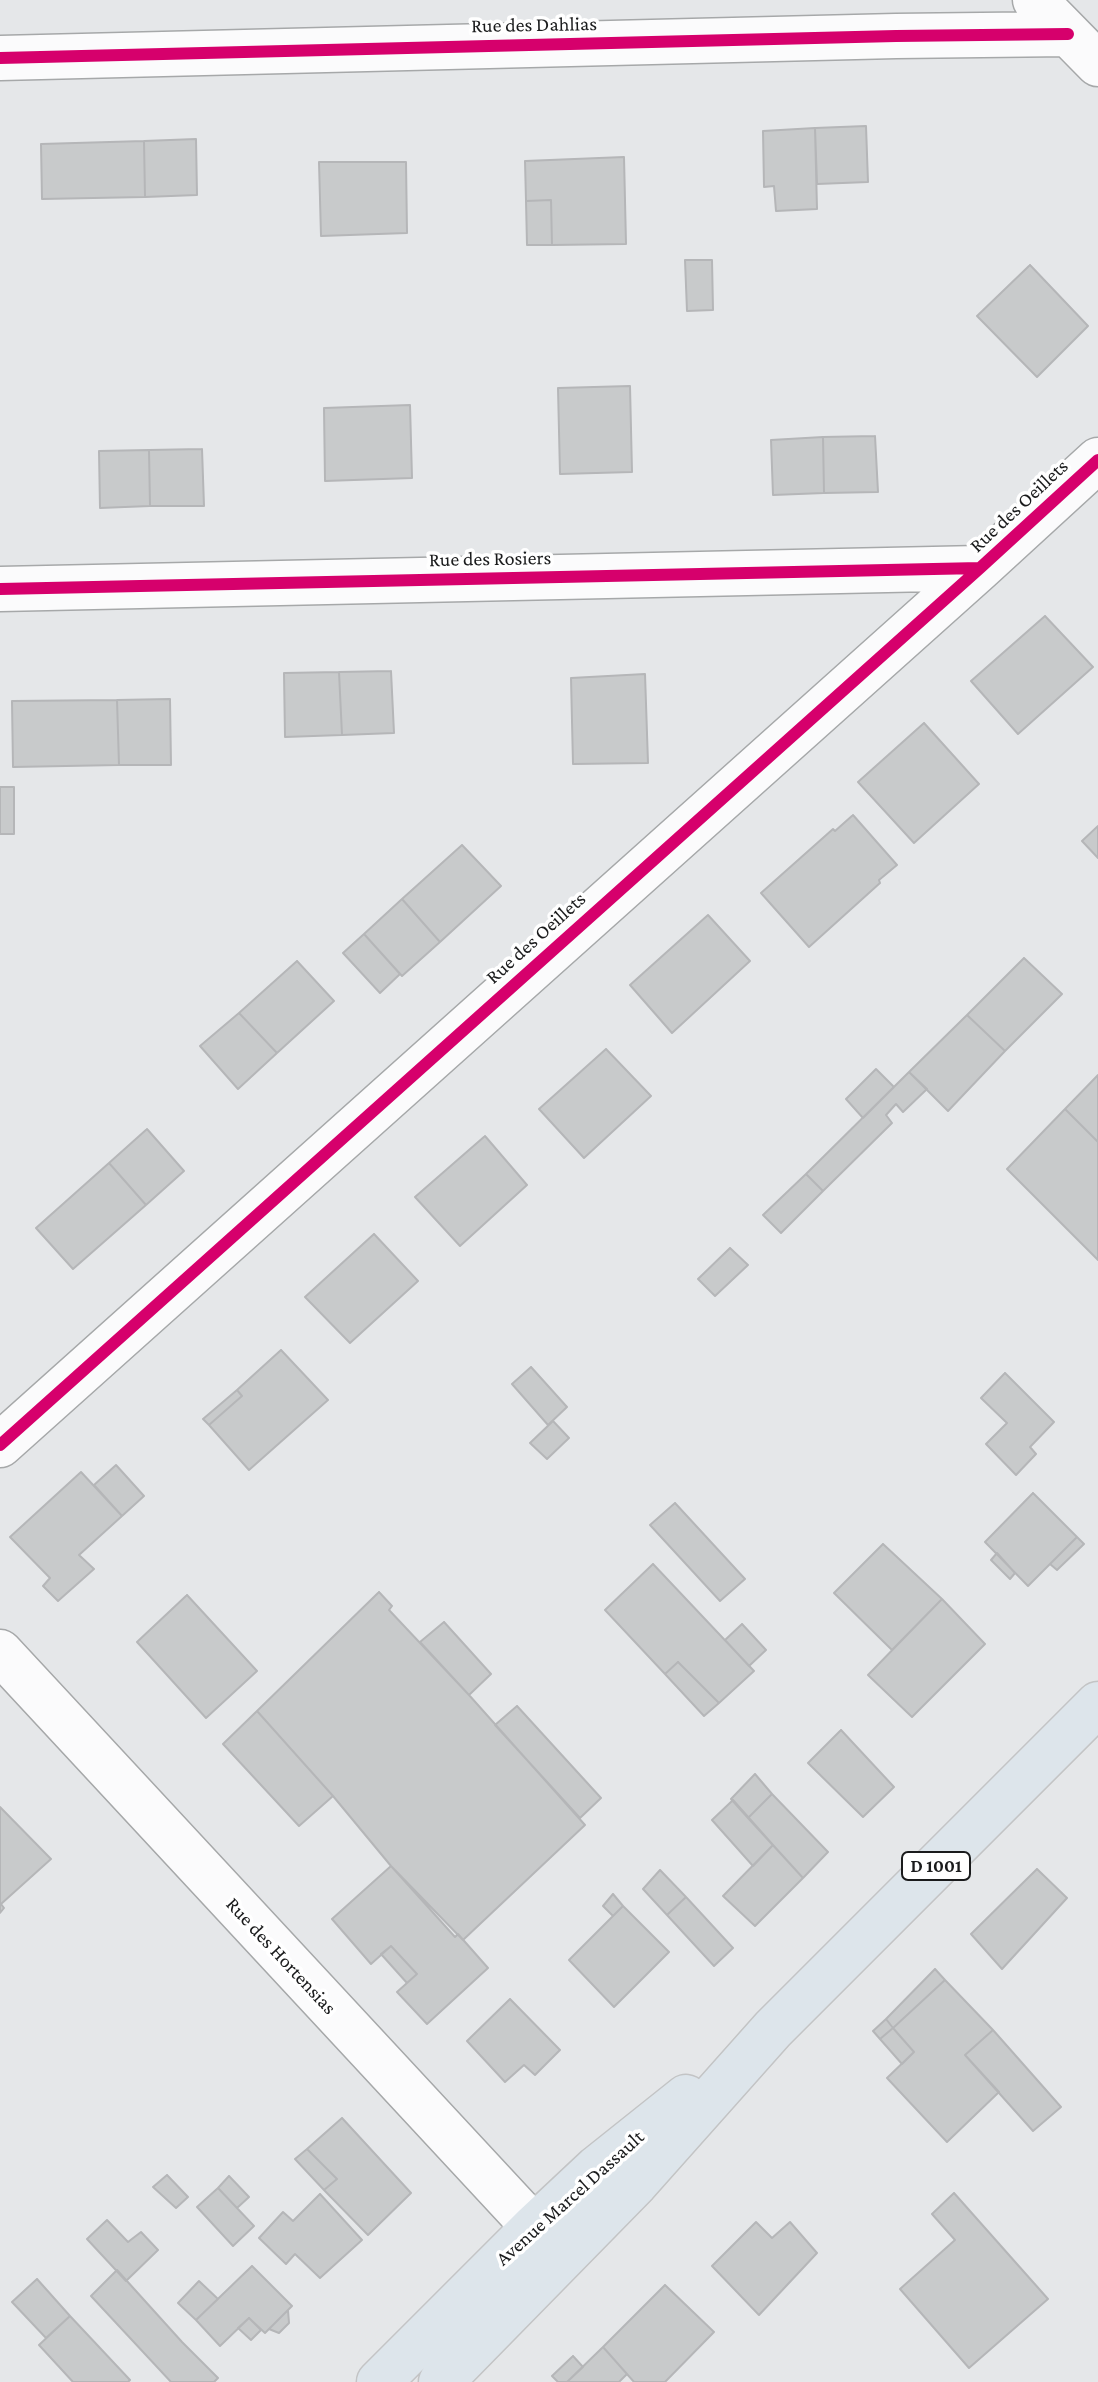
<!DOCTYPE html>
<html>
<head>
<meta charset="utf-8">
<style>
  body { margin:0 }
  canvas { display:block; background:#e5e7e9 }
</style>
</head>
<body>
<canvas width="1098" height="2382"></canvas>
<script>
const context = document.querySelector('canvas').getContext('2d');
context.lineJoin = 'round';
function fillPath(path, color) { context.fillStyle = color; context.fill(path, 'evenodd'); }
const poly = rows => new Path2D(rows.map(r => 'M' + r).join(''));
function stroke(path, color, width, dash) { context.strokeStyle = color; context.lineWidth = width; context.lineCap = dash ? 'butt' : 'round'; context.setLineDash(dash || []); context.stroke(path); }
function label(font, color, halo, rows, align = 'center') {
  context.font = font + ' "Crimson Pro",serif'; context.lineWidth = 7; context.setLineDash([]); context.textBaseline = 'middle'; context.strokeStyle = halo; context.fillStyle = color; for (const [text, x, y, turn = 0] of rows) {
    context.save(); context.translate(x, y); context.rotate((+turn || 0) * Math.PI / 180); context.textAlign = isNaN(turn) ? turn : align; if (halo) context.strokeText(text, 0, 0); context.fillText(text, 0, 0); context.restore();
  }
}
const building = poly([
  [866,126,868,182,817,184,815,128,866,126],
  [815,128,817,209,776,211,774,186,764,187,763,131,815,128],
  [196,139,197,195,145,197,144,141,196,139],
  [144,141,145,197,42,199,41,144,144,141],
  [624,157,626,244,552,245,551,200,526,201,525,161,624,157],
  [319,162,406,162,407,233,321,236,319,162],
  [551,200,552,245,527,245,526,201,551,200],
  [685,260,712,260,713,310,687,311,685,260],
  [1030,265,1088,326,1037,377,977,316,1030,265],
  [630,386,632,472,560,474,558,388,630,386],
  [410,405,412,478,325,481,324,408,410,405],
  [875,436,878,492,824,493,823,437,875,436],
  [823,437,824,493,773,495,771,440,823,437],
  [202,449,204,506,150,506,149,450,202,449],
  [149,450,150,506,100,508,99,451,149,450],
  [1045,616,1093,667,1018,734,971,681,1045,616],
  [391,671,394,733,342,735,339,672,391,671],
  [339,672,342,735,285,737,284,673,339,672],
  [645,674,648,763,573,764,571,678,645,674],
  [170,699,171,765,119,765,117,700,170,699],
  [117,700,119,765,13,767,12,701,117,700],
  [924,723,979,784,914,843,858,782,924,723],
  [0,787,14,787,14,834,0,834,0,787],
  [853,815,897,865,879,880,880,883,809,947,761,893,833,829,835,831,853,815],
  [1098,826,1098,858,1082,841,1098,826],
  [462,845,501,886,440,942,402,899,462,845],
  [402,899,440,942,402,976,364,934,402,899],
  [708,915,750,961,672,1033,630,985,708,915],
  [364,934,400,974,380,993,343,953,364,934],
  [1024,958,1062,994,1005,1051,967,1015,1024,958],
  [297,961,334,1001,277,1053,239,1013,297,961],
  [239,1013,277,1053,238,1089,200,1046,239,1013],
  [967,1015,1005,1051,948,1111,909,1072,967,1015],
  [606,1049,651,1096,584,1158,539,1109,606,1049],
  [876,1069,894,1087,863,1118,846,1099,876,1069],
  [909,1072,927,1089,903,1112,896,1104,886,1115,892,1123,823,1191,806,1174,909,1072],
  [1098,1075,1098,1142,1065,1109,1098,1075],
  [1065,1109,1098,1142,1098,1260,1007,1169,1065,1109],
  [147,1129,184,1171,146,1205,109,1163,147,1129],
  [485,1136,527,1185,460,1246,415,1197,485,1136],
  [109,1163,146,1205,73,1269,36,1228,109,1163],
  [806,1174,823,1191,781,1233,763,1215,806,1174],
  [374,1234,418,1281,350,1343,305,1297,374,1234],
  [730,1248,748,1265,715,1296,698,1279,730,1248],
  [281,1350,328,1400,249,1470,209,1425,242,1396,237,1390,281,1350],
  [531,1367,567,1407,548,1425,512,1384,531,1367],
  [1005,1373,1054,1422,1030,1447,1036,1454,1016,1475,986,1444,1007,1423,981,1398,1005,1373],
  [237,1390,242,1396,209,1425,203,1419,237,1390],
  [553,1421,569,1438,547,1459,530,1443,553,1421],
  [116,1465,144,1496,122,1516,94,1485,116,1465],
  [81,1472,122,1516,79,1555,94,1569,58,1601,43,1586,50,1578,10,1537,81,1472],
  [1033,1493,1077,1537,1028,1586,985,1542,1033,1493],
  [675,1503,745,1579,720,1601,650,1525,675,1503],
  [1077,1537,1084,1544,1057,1570,1050,1564,1077,1537],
  [883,1544,942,1599,892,1650,834,1593,883,1544],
  [997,1553,1015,1573,1010,1579,991,1560,997,1553],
  [653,1564,754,1671,719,1703,678,1662,665,1674,605,1610,653,1564],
  [379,1592,392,1606,389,1610,469,1695,585,1825,463,1940,391,1866,333,1796,257,1711,379,1592],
  [187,1595,257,1671,206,1718,137,1642,187,1595],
  [942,1599,985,1644,912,1717,868,1675,942,1599],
  [444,1622,491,1674,469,1695,420,1642,444,1622],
  [742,1624,766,1650,749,1666,725,1640,742,1624],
  [678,1662,719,1703,704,1716,665,1674,678,1662],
  [517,1706,601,1798,580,1818,495,1725,517,1706],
  [257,1711,333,1796,299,1826,223,1744,257,1711],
  [841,1730,894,1787,863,1817,808,1763,841,1730],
  [755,1774,772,1794,748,1818,731,1799,755,1774],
  [772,1794,828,1852,803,1878,748,1818,772,1794],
  [733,1800,773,1845,753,1866,712,1820,733,1800],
  [0,1807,51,1859,1,1904,4,1908,0,1913,0,1807],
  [773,1845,803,1878,755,1926,723,1896,773,1845],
  [391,1866,455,1937,458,1934,488,1968,427,2024,397,1992,417,1974,391,1946,371,1964,332,1919,391,1866],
  [1037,1869,1067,1898,1002,1969,971,1934,1037,1869],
  [660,1870,686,1897,667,1915,643,1889,660,1870],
  [613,1894,623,1906,613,1916,603,1906,613,1894],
  [686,1897,733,1948,714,1966,667,1915,686,1897],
  [623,1906,669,1952,614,2007,569,1960,623,1906],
  [391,1946,417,1974,407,1983,381,1954,391,1946],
  [935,1969,945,1980,893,2028,886,2019,935,1969],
  [945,1980,993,2030,965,2055,999,2092,947,2142,887,2078,914,2052,893,2028,945,1980],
  [510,1999,560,2050,535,2075,524,2065,505,2082,467,2041,510,1999],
  [886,2019,893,2028,880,2039,873,2031,886,2019],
  [893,2028,914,2052,902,2064,880,2039,893,2028],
  [993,2030,1061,2107,1033,2131,965,2055,993,2030],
  [342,2118,411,2193,368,2235,324,2190,337,2179,307,2149,342,2118],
  [307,2149,337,2179,324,2190,295,2159,307,2149],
  [167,2175,188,2197,176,2208,153,2187,167,2175],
  [229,2176,249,2197,237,2208,218,2188,229,2176],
  [218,2188,254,2226,233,2246,197,2207,218,2188],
  [954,2193,1048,2299,969,2368,900,2289,955,2240,932,2214,954,2193],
  [320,2194,362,2240,320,2278,295,2254,286,2264,259,2238,283,2212,293,2221,320,2194],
  [107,2220,128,2242,141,2232,158,2250,126,2281,87,2239,107,2220],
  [756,2222,772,2238,790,2222,817,2253,759,2315,712,2266,756,2222],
  [252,2266,292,2306,265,2333,249,2318,220,2346,196,2320,252,2266],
  [117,2270,182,2342,218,2378,214,2382,171,2382,91,2296,117,2270],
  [37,2279,70,2316,46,2338,12,2302,37,2279],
  [199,2281,218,2299,196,2320,178,2303,199,2281],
  [665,2285,714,2332,665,2382,634,2382,603,2347,665,2285],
  [288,2310,289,2323,279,2333,269,2329,288,2310],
  [70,2316,130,2380,128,2382,73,2382,39,2345,70,2316],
  [249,2318,261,2330,251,2340,238,2328,249,2318],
  [603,2347,627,2374,619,2382,567,2382,603,2347],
  [573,2356,583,2367,567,2382,558,2382,552,2376,573,2356]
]);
fillPath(building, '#c8cacb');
stroke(building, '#b5b6b8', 2);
const minor = poly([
  [1035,0,1098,64],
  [0,58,896,36,1068,34],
  [0,589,980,568],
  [0,1445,980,568,1098,460],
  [0,1652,559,2254]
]);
const major = poly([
  [379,2382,534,2227,597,2168,686,2097],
  [441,2382,636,2183,773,2029,1098,1704]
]);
stroke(minor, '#a6a8a9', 47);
stroke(major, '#c3c4c5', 47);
stroke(minor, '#fbfbfc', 44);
stroke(major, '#dde5eb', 44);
stroke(poly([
  [0,58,896,36,1068,34],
  [0,589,980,568],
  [0,1445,980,568,1098,460]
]), '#d6006c', 12);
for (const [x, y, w] of [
  [936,1866,68]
]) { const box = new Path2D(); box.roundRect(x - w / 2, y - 14, w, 28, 6); context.fillStyle = '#fff'; context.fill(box); stroke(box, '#1a1b1c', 2); }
label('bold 18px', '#1a1b1c', null, [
  ["D 1001",936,1866]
]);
label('20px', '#1a1b1c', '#fff', [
  ["Rue des Dahlias",534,25,-1],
  ["Rue des Oeillets",1019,506,-43],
  ["Rue des Rosiers",490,559,-1],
  ["Rue des Oeillets",536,938,-42],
  ["Rue des Hortensias",281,1956,47],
  ["Avenue Marcel Dassault",570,2198,-42]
]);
</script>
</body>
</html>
